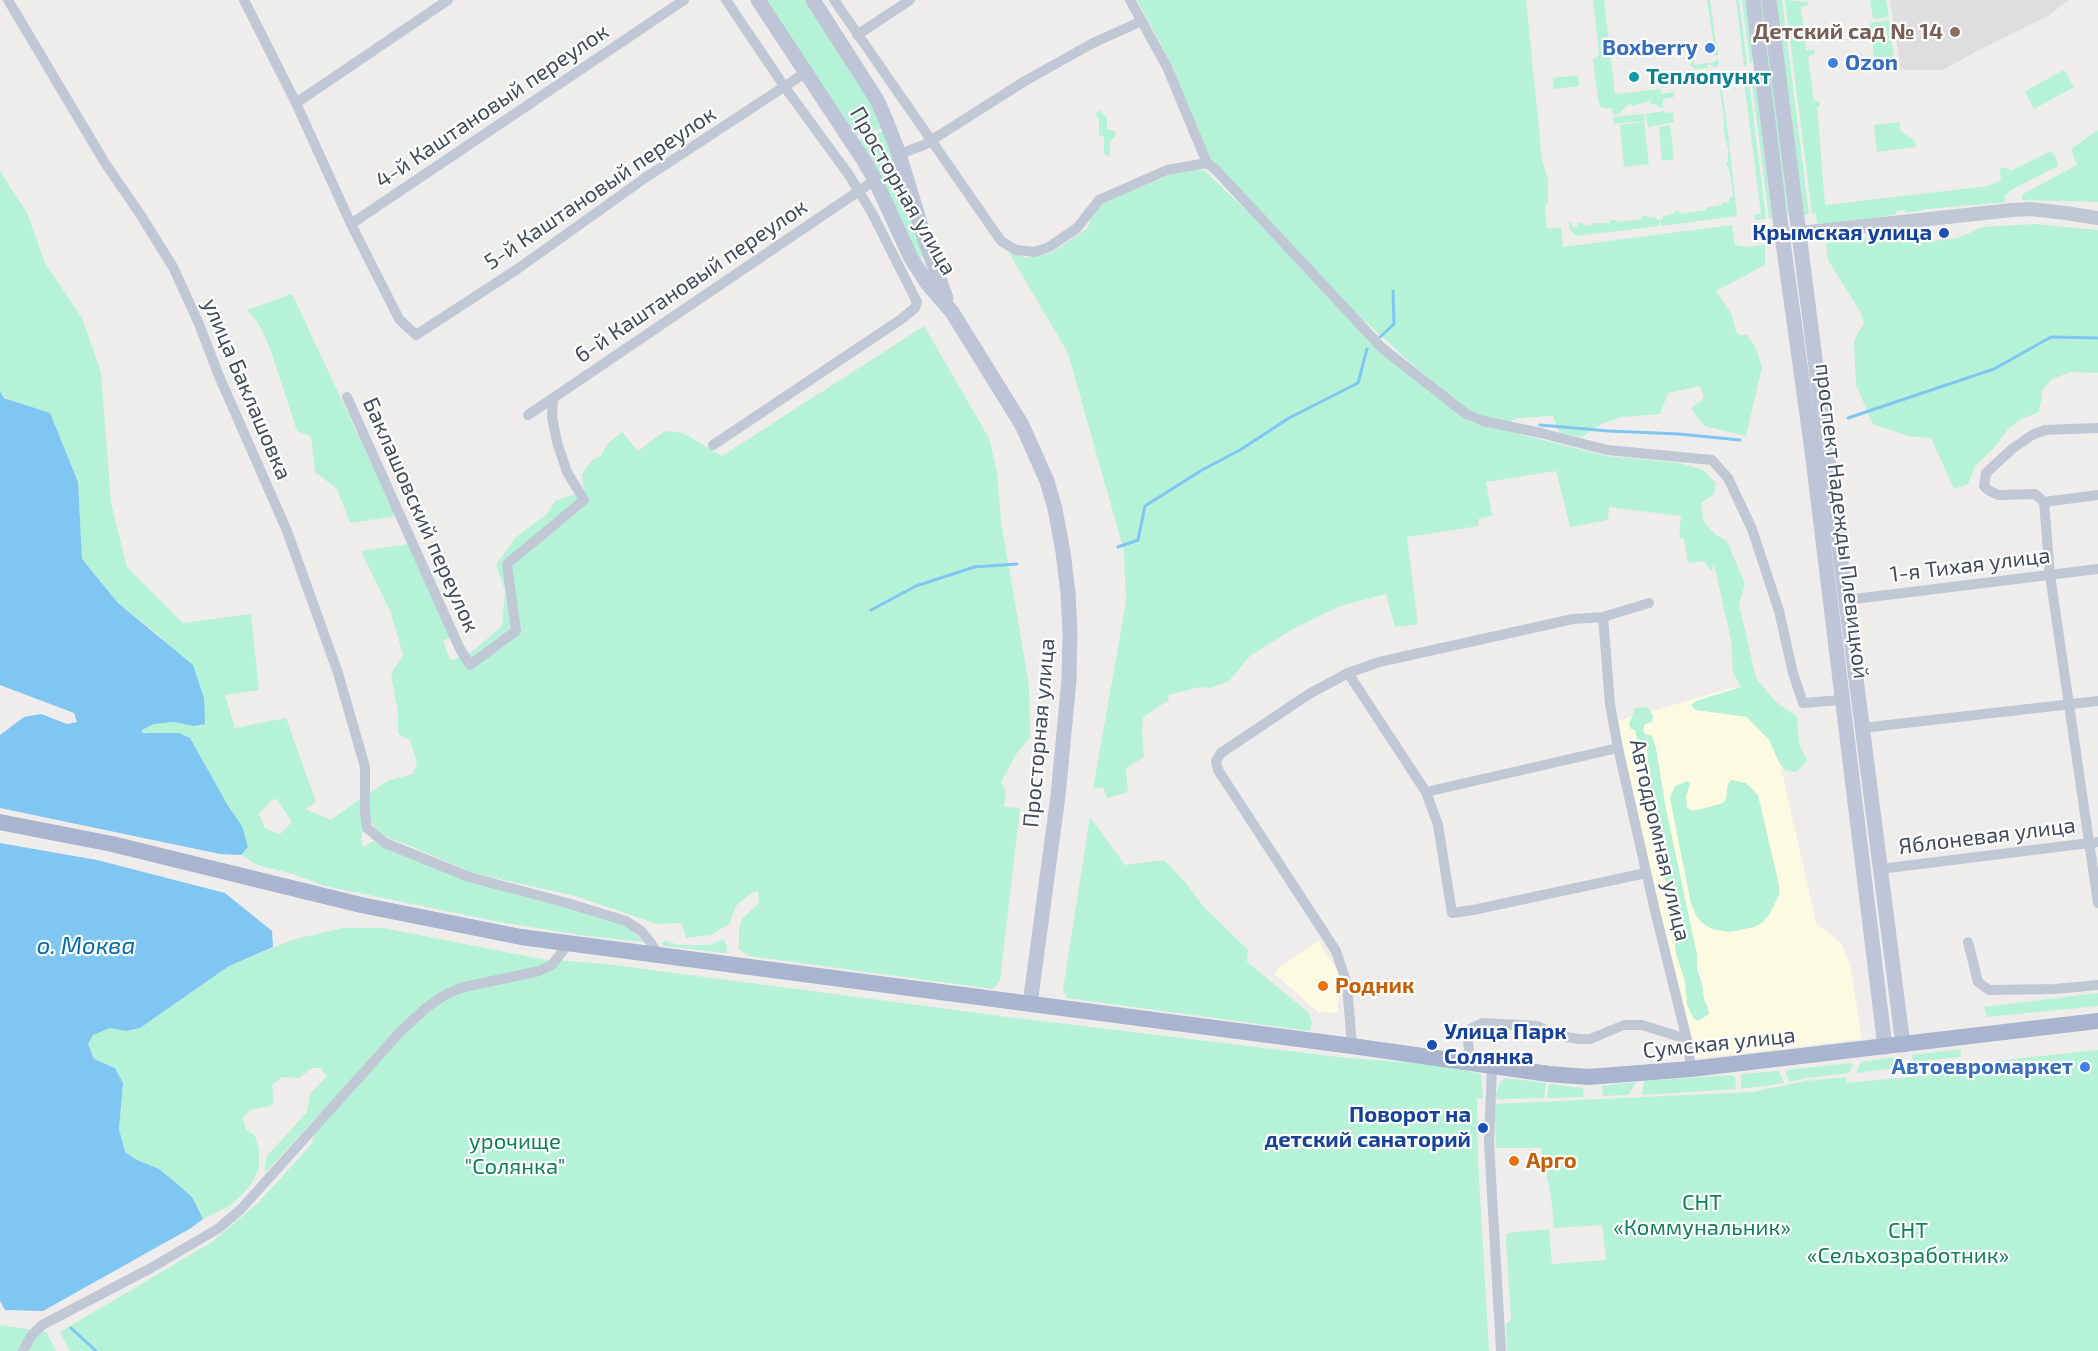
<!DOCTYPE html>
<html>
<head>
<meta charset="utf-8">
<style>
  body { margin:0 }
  canvas { display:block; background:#efecec }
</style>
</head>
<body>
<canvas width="2098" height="1351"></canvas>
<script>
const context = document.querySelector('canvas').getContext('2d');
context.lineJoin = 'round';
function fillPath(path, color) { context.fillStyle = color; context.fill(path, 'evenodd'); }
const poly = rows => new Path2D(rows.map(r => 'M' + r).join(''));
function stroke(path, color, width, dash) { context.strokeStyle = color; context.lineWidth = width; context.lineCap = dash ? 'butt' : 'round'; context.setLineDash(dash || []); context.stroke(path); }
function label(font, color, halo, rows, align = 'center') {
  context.font = font + ' "Exo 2",sans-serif'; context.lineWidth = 4.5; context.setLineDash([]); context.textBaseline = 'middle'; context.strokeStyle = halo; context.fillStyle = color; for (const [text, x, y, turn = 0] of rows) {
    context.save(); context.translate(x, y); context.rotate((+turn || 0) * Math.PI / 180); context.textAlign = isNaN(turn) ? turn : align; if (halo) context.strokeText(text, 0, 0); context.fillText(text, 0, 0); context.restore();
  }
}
fillPath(poly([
  [1735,687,1756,711,1776,745,1816,923,1841,943,1850,964,1862,1039,1688,1059,1614,722],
  [1318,941,1342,977,1344,989,1338,993,1338,1013,1322,1012,1320,1014,1275,974,1279,967]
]), '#fdfae2');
fillPath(poly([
  [1890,0,2069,0,2048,16,1977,51,1943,70,1901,70]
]), '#e0ddde');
fillPath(poly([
  [765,0,805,0,871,103,883,128,856,136],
  [1137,0,1526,0,1542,160,1548,179,1548,202,1545,207,1547,229,1561,227,1563,247,1732,225,1735,245,1745,247,1765,245,1765,265,1716,291,1732,315,1736,332,1740,335,1747,335,1755,346,1762,367,1746,436,1704,426,1691,408,1704,398,1700,386,1668,393,1660,414,1622,417,1601,424,1582,437,1560,433,1553,416,1518,418,1507,423,1483,417,1468,410,1447,396,1334,293,1214,164,1205,151,1172,65],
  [1593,0,1604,0,1615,94,1660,89,1662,94,1674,92,1674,97,1663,99,1663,108,1650,103,1652,100,1632,106,1630,103,1619,114,1613,115,1612,108,1606,109,1600,106,1598,100,1593,59,1599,55],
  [1707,0,1710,0,1718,55,1714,56,1715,53],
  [1736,0,1739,0,1747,65,1744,66],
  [1742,0,1746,0,1753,61,1751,63,1750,63],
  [1759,0,1762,0,1789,215,1786,215],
  [1776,0,1782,0,1809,214,1804,215],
  [1785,0,1808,2,1809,5,1801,7,1806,50,1814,50,1815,54,1808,56,1814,101,1819,101,1820,106,1817,106,1825,205,1989,186,2001,180,2000,169,2004,167,2011,171,2051,151,2056,158,2058,166,2009,191,2009,193,2005,194,2005,202,1928,209,1905,213,1905,210,1897,211,1896,214,1860,221,1817,226,1816,213,1812,213],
  [1870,0,1886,0,1889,17,1873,19],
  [1889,20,1894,58,1874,60,1870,23],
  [1690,56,1692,56,1695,65,1715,62,1715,60,1718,59,1719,64,1716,67,1712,67,1711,64,1708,65,1708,68,1695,69,1691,66],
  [2064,70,2074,87,2034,109,2025,91],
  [1743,74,1748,74,1766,219,1755,220,1754,215,1761,214],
  [1751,74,1754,74,1755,77,1772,218,1769,218],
  [1578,75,1579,86,1554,89,1553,78],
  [1718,81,1722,87,1730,149,1728,149,1724,133,1724,116],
  [1099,110,1107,118,1107,129,1116,132,1115,137,1110,142,1110,157,1104,154,1104,137,1099,135,1099,119,1095,114],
  [1664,111,1665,113,1673,112,1674,122,1648,127,1646,114],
  [1644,114,1645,121,1614,124,1613,117],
  [1644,122,1649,164,1624,167,1620,125],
  [1899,122,1901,132,1914,139,1916,147,1877,152,1874,125],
  [1670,125,1674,159,1662,161,1659,127],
  [2098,130,2098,202,2022,200,2022,195,2025,193,2077,165,2071,149],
  [884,131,923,256,920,259,858,140],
  [1728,151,1730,151,1737,216,1661,226,1660,219,1663,219,1663,216,1674,214,1674,212,1679,211,1680,214,1706,210,1706,208,1722,205,1722,203,1729,202,1729,198,1733,197,1730,171,1726,164,1728,161],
  [1204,170,1250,214,1383,355,1471,422,1607,456,1680,463,1703,470,1716,483,1714,494,1701,503,1704,522,1716,535,1727,541,1745,584,1739,604,1756,678,1776,702,1797,717,1799,743,1807,760,1797,772,1786,771,1779,762,1769,740,1747,717,1696,710,1691,705,1696,701,1741,687,1733,672,1731,640,1714,564,1711,571,1704,561,1688,563,1684,539,1679,538,1681,516,1609,507,1608,520,1570,527,1556,471,1486,482,1492,516,1478,519,1479,526,1407,537,1418,624,1395,627,1386,594,1340,606,1291,630,1250,656,1229,681,1211,688,1200,687,1168,695,1169,700,1143,717,1142,735,1144,757,1126,768,1128,792,1107,798,1103,787,1093,789,1126,602,1124,551,1068,353,1009,253,1028,258,1051,253,1088,228,1091,217,1099,206,1111,200,1176,172],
  [0,171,27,213,45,263,82,318,101,372,111,503,127,567,183,623,251,614,259,690,225,695,235,728,286,718,316,802,305,809,331,820,361,798,364,828,361,838,363,847,373,841,401,854,627,925,643,942,580,935,500,922,325,886,293,874,257,865,241,855,248,847,242,826,179,733,142,733,142,730,154,724,174,722,194,726,161,637,118,603,82,559,78,482,50,414,4,397,0,391],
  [277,799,292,822,280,834,265,828,259,814,272,800],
  [1642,216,1647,216,1648,218,1655,216,1656,220,1659,220,1659,226,1576,236,1569,228,1569,223,1571,222,1573,227,1578,227,1577,222,1583,224,1584,226,1593,225,1593,223,1610,223,1610,220,1615,220,1616,222,1642,219],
  [2035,224,2098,230,2098,373,2071,372,2052,379,2043,389,2039,412,2021,419,2009,428,1993,449,1975,466,1968,484,1954,489,1931,438,1908,436,1873,424,1856,385,1854,340,1864,323,1861,313,1828,260,1826,243,1898,235,1926,242,1958,238,1983,227],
  [292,294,396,516,350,523,337,489,315,472,311,436,297,431,270,348,258,323,247,310],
  [924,326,989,438,997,472,1001,521,1029,685,1030,738,1017,753,1001,782,1006,791,1004,807,1020,808,1000,981,993,989,749,956,739,949,739,931,742,919,759,903,758,891,751,893,736,906,729,924,711,935,686,938,682,923,657,924,575,896,473,873,413,847,384,836,375,828,370,820,368,794,389,780,413,774,417,762,410,740,398,734,398,713,391,674,403,655,391,613,361,551,408,544,453,638,443,640,450,660,467,656,502,626,505,591,496,565,516,537,547,514,555,501,584,491,582,474,593,459,601,456,608,443,622,432,638,451,665,431,683,433,722,456],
  [1644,707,1649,709,1653,716,1652,722,1645,724,1643,730,1645,734,1652,736,1656,748,1665,804,1697,955,1697,968,1702,984,1704,999,1708,1008,1709,1014,1698,1021,1693,1018,1687,1004,1685,981,1676,954,1673,925,1663,867,1659,859,1659,837,1656,817,1649,812,1643,783,1648,761,1647,750,1645,743,1638,743,1635,730,1631,729,1629,725,1635,708],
  [1731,780,1746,783,1758,795,1779,885,1779,895,1769,915,1763,922,1754,927,1730,932,1712,929,1702,923,1696,915,1691,904,1670,798,1675,786,1688,781,1690,784,1686,796,1687,808,1691,810,1698,810,1723,803,1726,799,1728,784],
  [1090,817,1125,865,1164,860,1185,882,1204,907,1248,950,1247,962,1309,1013,1312,1023,1310,1031,1067,998,1063,989],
  [342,928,383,928,542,959,606,964,1016,1018,1347,1058,1428,1064,1478,1073,1481,1075,1483,1098,1477,1099,1478,1160,1489,1351,70,1351,60,1332,212,1242,259,1202,311,1145,322,1111,268,1170,264,1169,267,1156,307,1112,310,1094,327,1076,321,1068,312,1068,299,1078,282,1077,272,1085,274,1102,270,1106,250,1110,243,1118,246,1129,255,1136,259,1149,259,1168,251,1185,231,1205,203,1219,192,1197,159,1169,137,1160,125,1152,119,1129,123,1083,115,1068,94,1059,88,1044,93,1035,110,1028,126,1031,140,1028,229,966,292,940],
  [723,939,727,946,726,953,664,946,661,943,665,941,680,945,711,945],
  [2098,993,2098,1006,1987,1017,1984,1007],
  [1961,1049,1960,1057,1913,1062,1912,1055],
  [2098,1050,2098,1351,1507,1351,1506,1324,1511,1320,1506,1240,1507,1233,1549,1229,1552,1264,1606,1260,1602,1225,1554,1228,1551,1196,1541,1148,1496,1148,1494,1104,1752,1092,1806,1081,1846,1077,1847,1083,1910,1077,1995,1067,1995,1061],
  [1902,1056,1902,1065,1894,1068,1856,1073,1861,1062],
  [1851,1063,1853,1065,1849,1073,1805,1078,1789,1082,1786,1073,1787,1070],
  [1779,1071,1784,1083,1741,1089,1741,1074],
  [1732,1075,1735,1077,1736,1089,1642,1095,1644,1081],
  [1505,1078,1546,1083,1544,1098,1497,1099,1496,1095,1499,1084],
  [1636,1082,1628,1095,1603,1096,1602,1086],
  [1549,1084,1583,1088,1584,1097,1547,1098],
  [0,1325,46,1332,56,1351,0,1351]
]), '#b5f2d7');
fillPath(poly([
  [0,391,4,398,50,413,78,482,82,559,118,603,193,665,204,698,205,724,194,726,174,722,154,724,142,730,142,733,179,733,190,738,227,804,242,826,248,847,241,855,220,854,0,808,0,735,24,717,41,714,67,724,77,722,74,713,0,685],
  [0,843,97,860,225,893,272,931,273,947,229,966,140,1028,126,1031,110,1028,93,1035,88,1044,94,1059,115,1068,123,1083,119,1129,125,1152,137,1160,159,1169,175,1182,192,1197,203,1219,191,1228,43,1311,5,1310,0,1301]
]), '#7fc6f2');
stroke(poly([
  [1380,337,1394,324,1393,291],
  [1848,418,1994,369,2051,337,2098,338],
  [1540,425,1609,431,1679,434,1740,440],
  [1118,547,1138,540,1145,506,1202,470,1240,450,1289,418,1358,383,1367,349],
  [871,610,916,586,974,567,1017,564],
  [71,1328,96,1351]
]), '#7fc6f2', 3);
stroke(poly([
  [8,0,105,163,140,214,173,267,199,324,219,376,287,531,338,673,365,767,365,812,367,828,385,843,469,877,567,903,626,921,641,931,651,943,658,955],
  [244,0,296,103,351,224,399,319,416,335,516,270,645,178,805,73],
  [834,0,1001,241,1016,250,1035,252,1049,247,1077,228,1099,200,1167,170,1207,163,1215,169,1382,348,1466,414,1483,421,1541,433,1607,450,1712,460,1728,478,1752,529,1779,611,1793,673,1803,703,1842,700],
  [1130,0,1167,67,1207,163],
  [857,35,910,0],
  [296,103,448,0],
  [899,154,924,145,1025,81,1093,43,1142,21],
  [351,224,684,0],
  [1765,236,1782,235],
  [347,397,460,649,470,665,516,631,507,564,584,500,567,472,557,442,552,417,553,398],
  [528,415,875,180],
  [2098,428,2045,430,2032,435,2012,449,1986,473,1984,486,1988,490,1998,495,2035,494,2044,502,2098,495],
  [713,445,900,320,915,308,917,302,872,213,849,175,784,86,726,0],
  [2044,502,2050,575,2098,903],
  [1846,600,2098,569],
  [1603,617,1610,704,1618,748,1655,911,1688,1044,1691,1069],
  [1348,673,1426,792,1618,748],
  [1862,728,2098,701],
  [1426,792,1438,825,1452,913,1473,910,1646,873],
  [1880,869,2098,842],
  [1968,942,1978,982,1989,990,2055,989,2098,985],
  [1352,1046,1347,984,1336,951,1218,770,1216,761,1221,753,1309,694,1348,673,1379,662,1573,619,1603,617,1649,603],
  [1467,1062,1469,1049,1467,1034,1470,1029,1483,1023,1538,1026,1554,1035,1579,1039,1590,1039,1624,1025,1642,1025,1687,1039],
  [1492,1066,1489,1142,1501,1351],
  [23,1351,31,1336,42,1325,151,1268,219,1228,241,1209,401,1031,426,1008,443,996,460,988,539,971,552,965,568,944]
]), '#c1c8d5', 10);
stroke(poly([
  [1782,235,2012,210,2030,209,2066,213,2098,218]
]), '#c1c8d5', 14);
stroke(poly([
  [758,0,864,161,875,180,911,258,927,283,952,312,1022,425,1047,481,1055,509,1063,552,1068,593,1070,631,1069,680,1058,796,1030,1004],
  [813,0,877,100,885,118,899,154,926,243,946,298],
  [1753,0,1782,235,1812,451,1885,1047],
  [1769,0,1903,1045]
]), '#bdc5d7', 15);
stroke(poly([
  [0,822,112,844,361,905,521,937,1352,1046,1549,1074,1588,1077,1691,1069,2098,1021]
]), '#a9b5ce', 16);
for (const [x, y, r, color] of [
  [1955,32,6,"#8d6e63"],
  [1710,48,6,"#3f7fe0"],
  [1833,63,6,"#3f7fe0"],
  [1634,77,6,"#0f9aa8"],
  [1944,233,6,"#1a4fb4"],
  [1323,986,6,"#e8710a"],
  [1432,1045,6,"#1a4fb4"],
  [2085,1067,6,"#3f7fe0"],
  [1483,1128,6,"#1a4fb4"],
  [1514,1161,6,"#e8710a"]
]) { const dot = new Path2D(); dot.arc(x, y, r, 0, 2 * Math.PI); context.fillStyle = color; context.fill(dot); stroke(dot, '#fff', 2); }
label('bold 22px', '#785e54', '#fff', [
  ["Детский сад № 14",1943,32]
], 'right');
label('bold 22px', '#366cbe', '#fff', [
  ["Boxberry",1698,48],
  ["Ozon",1845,63,"left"],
  ["Автоевромаркет",2073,1067]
], 'right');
label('bold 22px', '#0d838f', '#fff', [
  ["Теплопункт",1646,77]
], 'left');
label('22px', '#434b5b', '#fff', [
  ["4-й Каштановый переулок",492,106,-34],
  ["5-й Каштановый переулок",600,188,-34],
  ["Просторная улица",903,191,60],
  ["6-й Каштановый переулок",691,281,-34],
  ["улица Баклашовка",247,389,67],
  ["Баклашовский переулок",421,515,66],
  ["проспект Надежды Плевицкой",1842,521,83],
  ["1-я Тихая улица",1970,565,-7],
  ["Просторная улица",1039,733,-85],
  ["Яблоневая улица",1987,836,-7],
  ["Автодромная улица",1660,840,77],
  ["Сумская улица",1719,1043,-6]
]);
label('bold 22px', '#164399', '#fff', [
  ["Крымская улица",1932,233],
  ["Улица Парк",1444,1032,"left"],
  ["Солянка",1444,1057,"left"],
  ["Поворот на",1471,1115],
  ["детский санаторий",1471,1140]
], 'right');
label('bold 22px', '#c56008', '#fff', [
  ["Родник",1335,986],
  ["Арго",1526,1161]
], 'left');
label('22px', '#0f805c', '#fff', [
  ["урочище",515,1142],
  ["\"Солянка\"",515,1167],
  ["СНТ",1702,1203],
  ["«Коммунальник»",1702,1228],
  ["СНТ",1908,1231],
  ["«Сельхозработник»",1908,1256]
]);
label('italic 24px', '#026daf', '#fff', [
  ["о. Моква",86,946]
]);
</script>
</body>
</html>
